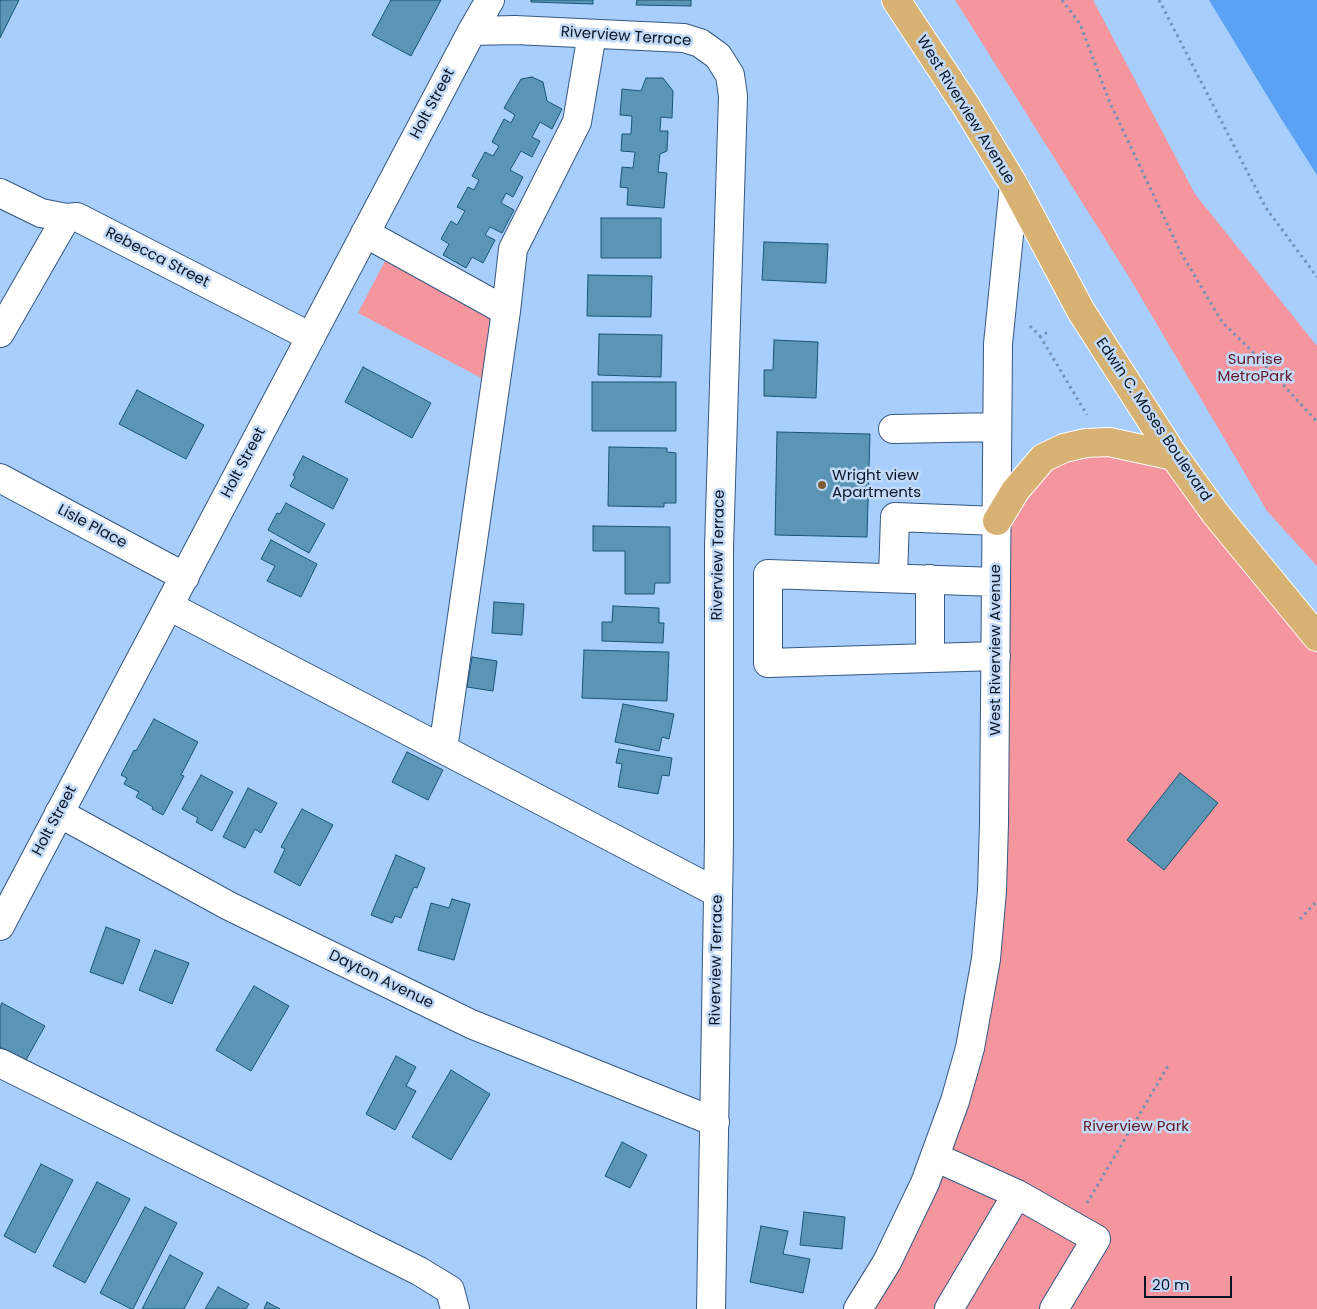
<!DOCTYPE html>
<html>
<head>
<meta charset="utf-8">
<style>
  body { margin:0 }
  #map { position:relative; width:1317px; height:1309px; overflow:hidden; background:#a8cefd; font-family:Poppins,sans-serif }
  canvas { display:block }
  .scale { position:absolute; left:1144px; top:1276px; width:88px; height:22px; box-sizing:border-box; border:2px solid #081526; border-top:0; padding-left:6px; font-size:15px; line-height:18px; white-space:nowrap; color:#081526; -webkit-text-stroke:4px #c3daf6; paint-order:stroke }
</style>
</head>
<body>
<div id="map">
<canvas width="1317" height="1309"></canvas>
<div class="scale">20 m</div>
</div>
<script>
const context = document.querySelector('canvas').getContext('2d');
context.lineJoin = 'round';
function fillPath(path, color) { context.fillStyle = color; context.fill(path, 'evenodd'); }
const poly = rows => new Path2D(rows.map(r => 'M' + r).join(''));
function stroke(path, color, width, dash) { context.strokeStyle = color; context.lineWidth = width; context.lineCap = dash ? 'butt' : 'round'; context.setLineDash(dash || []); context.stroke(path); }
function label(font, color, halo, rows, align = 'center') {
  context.font = font + ' Poppins,sans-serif'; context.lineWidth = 5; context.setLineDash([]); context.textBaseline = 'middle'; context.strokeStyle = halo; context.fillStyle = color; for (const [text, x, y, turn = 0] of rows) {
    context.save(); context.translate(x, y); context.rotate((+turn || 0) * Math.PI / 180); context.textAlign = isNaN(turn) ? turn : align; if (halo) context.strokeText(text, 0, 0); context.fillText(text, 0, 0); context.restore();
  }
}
fillPath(poly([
  [955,0,1093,0,1195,194,1317,346,1317,566,1267,511,1129,277],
  [386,259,497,317,487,381,358,313],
  [1064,448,1174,456,1317,637,1317,1309,858,1309,925,1183,986,959,997,521]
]), '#f5969f');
fillPath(poly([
  [1209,0,1317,0,1317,175,1280,117]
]), '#5ba1f4');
const building = poly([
  [0,0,19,0,0,38,0,0],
  [391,0,441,0,411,56,372,35,391,0],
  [531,0,593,0,593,4,531,2,531,0],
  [637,0,691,0,691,6,636,5,637,0],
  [532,77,543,82,547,101,562,109,552,129,540,122,532,137,540,141,532,157,521,151,510,170,523,177,513,197,506,193,501,203,514,210,502,233,490,227,485,235,495,240,483,263,472,257,466,268,443,255,449,244,441,239,451,221,457,225,465,211,457,207,468,187,474,190,479,180,472,176,485,152,493,156,499,146,492,142,504,119,511,123,515,115,504,108,521,79,532,77],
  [646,78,663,78,673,91,672,118,661,117,660,131,668,131,667,151,660,154,658,172,667,173,664,208,627,205,628,188,620,187,622,167,633,168,635,152,621,151,622,134,631,134,632,116,620,115,622,89,641,91,646,78],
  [601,218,661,218,661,258,601,258,601,218],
  [764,242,828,244,826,283,762,280,764,242],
  [588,275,652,276,651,317,587,316,588,275],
  [599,334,662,335,661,377,598,375,599,334],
  [774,340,818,342,816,398,764,396,764,370,773,370,774,340],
  [363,367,431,403,412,438,345,402,363,367],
  [592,382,676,382,676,431,592,431,592,382],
  [137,390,204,425,186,459,119,424,137,390],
  [777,432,870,434,867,537,775,535,777,432],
  [609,447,667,448,667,452,676,453,676,503,664,503,664,507,608,506,609,447],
  [303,456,348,479,333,509,290,486,295,477,293,475,303,456],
  [286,503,325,524,309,553,268,530,277,513,280,514,286,503],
  [593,526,670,527,670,583,655,583,654,594,625,594,625,551,593,551,593,526],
  [271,540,317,564,301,597,267,581,275,566,261,559,271,540],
  [494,602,524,604,522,635,492,633,494,602],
  [613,606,659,608,659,623,664,623,663,643,602,641,602,622,612,622,613,606],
  [584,650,669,652,667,701,582,698,584,650],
  [472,657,497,661,493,691,467,687,472,657],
  [623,704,674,714,669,739,662,737,659,751,615,742,623,704],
  [154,719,198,742,181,775,184,776,163,815,152,809,153,807,136,797,139,792,124,784,127,778,121,775,134,750,136,751,154,719],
  [619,749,672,758,669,776,662,775,658,794,618,787,622,764,616,763,619,749],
  [407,752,443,770,428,800,392,782,407,752],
  [1180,773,1218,803,1164,870,1127,840,1180,773],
  [201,775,233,792,212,831,196,822,198,818,182,809,201,775],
  [248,788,277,803,261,833,255,829,245,848,223,837,248,788],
  [302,809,333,825,300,886,274,872,285,849,281,847,302,809],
  [396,855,425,868,417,888,414,887,401,918,395,916,392,923,371,915,396,855],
  [452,899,470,904,454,960,418,950,431,903,449,908,452,899],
  [106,927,140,940,123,984,90,972,106,927],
  [155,950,189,963,172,1004,139,990,155,950],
  [254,986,289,1006,251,1071,216,1050,254,986],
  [2,1003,45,1026,26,1060,0,1047,0,1007,2,1003],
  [396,1056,416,1067,406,1086,416,1091,395,1130,366,1114,396,1056],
  [451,1070,490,1094,451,1160,412,1137,451,1070],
  [622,1142,647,1155,630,1188,605,1176,622,1142],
  [41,1164,73,1180,35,1253,4,1236,41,1164],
  [97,1182,130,1199,85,1283,53,1266,97,1182],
  [145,1207,177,1223,133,1309,131,1309,100,1293,145,1207],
  [804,1212,845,1217,842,1249,800,1245,804,1212],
  [761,1226,788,1231,783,1254,810,1259,803,1293,750,1282,761,1226],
  [170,1255,203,1273,184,1309,142,1309,170,1255],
  [218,1287,249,1304,246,1309,205,1309,218,1287],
  [267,1302,280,1309,264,1309,267,1302]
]);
fillPath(building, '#5b95b6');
stroke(building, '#185674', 1);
const minor = poly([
  [472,31,515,30,684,38,700,43,718,56,730,75,733,96,719,547,719,840,711,1309],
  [0,193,41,213,66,218,77,217,311,337],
  [365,233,506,311],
  [0,333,66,218],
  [893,429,997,427],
  [0,478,185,577],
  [893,578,895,517,997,521],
  [169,606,718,893],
  [996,656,768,663,768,574,996,582],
  [930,657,930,579],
  [443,749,506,311,513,249,577,122,592,34],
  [59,813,229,906,471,1024,715,1122],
  [0,926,472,31,490,0],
  [0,1063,419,1271,450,1290,455,1309],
  [935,1157,1017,1194,1096,1239,1054,1309],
  [858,1309,887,1262,925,1183,955,1101,970,1048,986,959,992,891,994,823,998,344,1014,185],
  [949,1309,1017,1194]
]);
const major = poly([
  [896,0,966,106,1014,185,1081,311,1174,456,1215,513,1317,637],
  [997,521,1015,491,1043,458,1064,448,1086,443,1109,442,1174,456]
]);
stroke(minor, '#365881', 30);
stroke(major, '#fff', 30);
stroke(poly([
  [1062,0,1080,24,1110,103,1180,251,1222,322,1257,356,1317,422],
  [1159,0,1266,208,1317,277],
  [1030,326,1040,336,1050,331],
  [1040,336,1087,415],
  [1300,919,1317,901],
  [1087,1203,1168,1066]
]), '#7391b6', 3, [2.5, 4]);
stroke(minor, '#fff', 28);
stroke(major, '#d7b273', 28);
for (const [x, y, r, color] of [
  [822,485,5,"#7d5e33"]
]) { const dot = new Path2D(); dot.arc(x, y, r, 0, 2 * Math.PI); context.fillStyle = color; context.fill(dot); stroke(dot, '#c3daf6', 2); }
label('15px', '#081526', '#c3daf6', [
  ["Riverview Terrace",626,37,4],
  ["Holt Street",433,104,-62],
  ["West Riverview Avenue",965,110,58],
  ["Rebecca Street",157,258,27],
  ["Edwin C. Moses Boulevard",1153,420,56],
  ["Holt Street",244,463,-62],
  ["Lisle Place",92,527,28],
  ["Riverview Terrace",719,555,-89],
  ["West Riverview Avenue",996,650,-90],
  ["Holt Street",55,821,-62],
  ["Riverview Terrace",717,960,-89],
  ["Dayton Avenue",381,980,26]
]);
label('15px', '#611926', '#c3daf6', [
  ["Sunrise",1255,360],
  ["MetroPark",1255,377],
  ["Riverview Park",1136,1127]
]);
label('15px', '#081526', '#c3daf6', [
  ["Wright view",832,476],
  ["Apartments",832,493]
], 'left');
</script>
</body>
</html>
